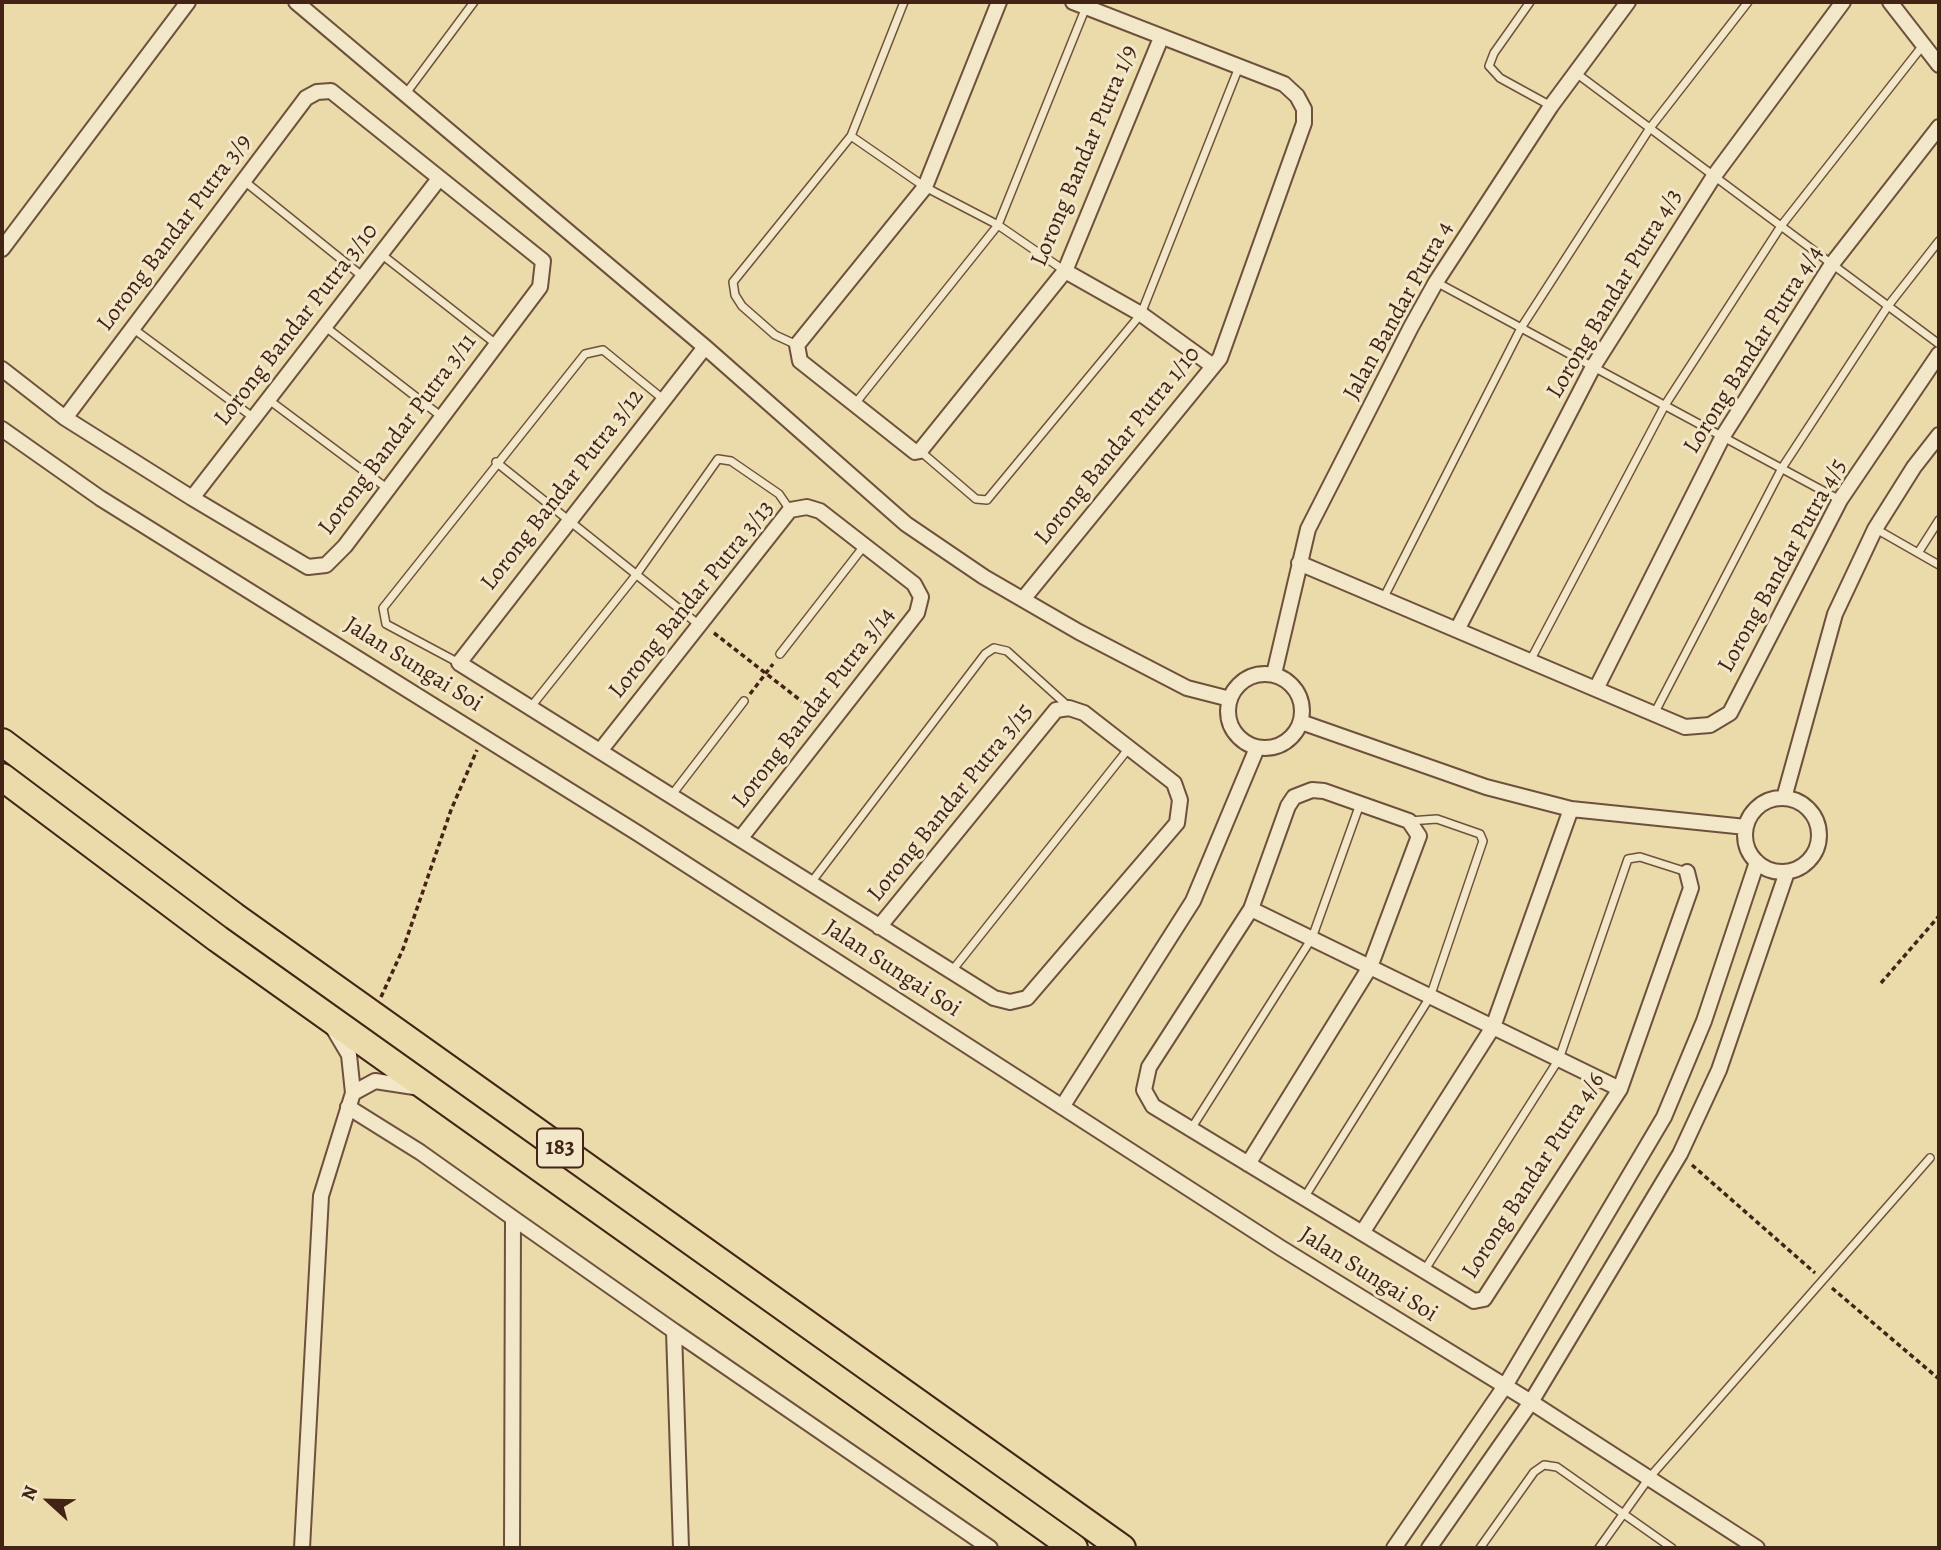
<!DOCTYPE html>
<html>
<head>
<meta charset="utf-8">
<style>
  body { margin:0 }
  #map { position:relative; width:1941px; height:1550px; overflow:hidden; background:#ebdaaa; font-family:Alegreya,serif }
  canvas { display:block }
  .frame { position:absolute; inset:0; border:4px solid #442317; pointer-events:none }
  .north { position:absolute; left:14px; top:1466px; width:70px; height:70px; -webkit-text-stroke:5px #f2e7c8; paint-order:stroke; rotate:292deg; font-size:19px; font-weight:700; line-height:28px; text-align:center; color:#442317 }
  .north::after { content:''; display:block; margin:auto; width:24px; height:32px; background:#442317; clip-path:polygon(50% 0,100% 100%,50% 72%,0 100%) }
</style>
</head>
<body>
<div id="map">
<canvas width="1941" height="1550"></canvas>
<div class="frame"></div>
<div class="north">N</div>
</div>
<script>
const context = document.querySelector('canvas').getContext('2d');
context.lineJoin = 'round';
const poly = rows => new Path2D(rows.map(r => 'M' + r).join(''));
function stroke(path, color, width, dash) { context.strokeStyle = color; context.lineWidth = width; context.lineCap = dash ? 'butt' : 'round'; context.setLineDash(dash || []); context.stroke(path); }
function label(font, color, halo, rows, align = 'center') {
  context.font = font + ' Alegreya,serif'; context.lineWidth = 6; context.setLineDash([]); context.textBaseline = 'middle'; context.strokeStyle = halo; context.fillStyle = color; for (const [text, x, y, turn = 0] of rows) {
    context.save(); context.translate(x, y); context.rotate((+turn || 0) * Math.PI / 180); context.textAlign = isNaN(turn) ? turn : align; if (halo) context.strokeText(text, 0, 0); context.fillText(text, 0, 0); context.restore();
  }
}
const lane = poly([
  [1530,2,1494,53,1489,66,1500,78,1551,106],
  [1576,73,1939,344],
  [407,92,474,2],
  [851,136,925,187,998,225,1065,271],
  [243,180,362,276],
  [381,254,496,344],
  [1436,282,1840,500],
  [323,325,442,417],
  [131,327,254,418],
  [797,345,775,335,742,306,735,295,733,282,851,136,904,2],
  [269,400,388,489],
  [854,405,998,225,1086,7],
  [920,451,976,499,987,500,1141,314,1239,67],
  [496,462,698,624],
  [1876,529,1939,565],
  [1918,553,1939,520],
  [1383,599,1521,328,1650,128,1748,2],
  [780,654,864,546],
  [1530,661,1665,405,1781,226,1924,44],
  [459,663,386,624,383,608,585,354,603,350,663,399],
  [530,708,636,575,718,459,731,461,779,494,790,510],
  [1654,714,1782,468,1888,306,1939,241],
  [671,796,744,701],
  [810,884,985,654,994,648,1007,651,1069,707],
  [951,972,1129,748],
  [1191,1129,1312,938,1360,804],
  [1304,1198,1430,997,1483,841,1480,834,1437,819,1409,821],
  [1424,1271,1559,1059,1628,859,1640,857,1687,872],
  [1480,1548,1534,1472,1544,1465,1557,1467,1672,1548],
  [1599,1548,1649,1478,1930,1158]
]);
const street = poly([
  [296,2,705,347,906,524,984,577,1079,632,1187,688,1230,699],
  [999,2,925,187,797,345,800,361,915,452,920,451,1065,271,1161,38],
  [1890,2,1939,65],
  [2,249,188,2],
  [1065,271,1141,314,1213,366],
  [705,347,459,663,994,998,1010,1002,1027,998,1177,823,1180,800,1174,783,1084,713,1069,708,1056,710,879,927],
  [2,369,65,418,192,498,308,567,326,565,345,546,540,287,543,261,331,91,317,92,306,98,65,418],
  [2,429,100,498,639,834,1281,1248,1531,1402,1757,1548],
  [192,498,438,180],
  [1299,563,1685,727,1710,725,1730,713,1840,500,1939,354],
  [1024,598,1220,358,1304,123,1304,109,1297,96,1284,84,1073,2],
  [1457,630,1593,367,1714,176,1843,2],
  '1228 711a37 37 0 1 1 74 0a37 37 0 1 1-74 0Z',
  [1274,674,1308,529,1411,327,1436,282,1551,106,1628,2],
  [1596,689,1723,436,1832,264,1939,127],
  [1301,722,1486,787,1571,809,1746,827],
  [600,751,790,510,807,507,820,511,914,584,921,597,917,613,740,839],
  [1784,798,1835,614,1875,529,1914,467,1939,435],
  '1745 835a37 37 0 1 1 74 0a37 37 0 1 1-74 0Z',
  [1251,909,1620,1089],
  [353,1093,375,1081,414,1087],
  [348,1107,420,1152,513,1218,512,1548],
  [1062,1107,1193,901,1257,748],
  [1248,1164,1370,967,1419,836,1409,821,1324,791,1312,790,1294,797,1288,806,1251,909,1149,1067,1144,1090,1153,1106,1474,1301,1484,1299,1620,1089,1691,888,1687,872],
  [513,1218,674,1331,681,1548],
  [1362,1233,1493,1027,1571,809],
  [674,1331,990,1548],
  [302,1548,321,1196,353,1093,349,1055,333,1028],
  [1394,1548,1505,1386,1664,1117,1704,1021,1757,862],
  [1429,1548,1531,1402,1680,1154,1719,1070,1787,872]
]);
const highway = poly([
  [2,742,234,916,1122,1548],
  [2,777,218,939,1074,1548]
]);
stroke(lane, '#6e513c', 10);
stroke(street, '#6e513c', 18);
stroke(highway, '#442317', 30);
stroke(poly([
  [714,633,818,714],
  [750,694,773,664],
  [1881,983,1939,916],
  [381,997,403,949,451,810,477,750],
  [1692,1165,1815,1273],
  [1832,1288,1939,1379]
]), '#442317', 3.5, [5, 3.5]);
stroke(lane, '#f2e7c8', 7);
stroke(street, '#f2e7c8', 14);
stroke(highway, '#ebdaaa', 26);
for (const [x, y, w] of [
  [560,1148,46]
]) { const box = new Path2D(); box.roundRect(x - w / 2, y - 19.5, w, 39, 5); context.fillStyle = '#f2e7c8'; context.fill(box); stroke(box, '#442317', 2); }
label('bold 23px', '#442317', null, [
  ["183",560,1148]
]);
label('24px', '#442317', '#f2e7c8', [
  ["Lorong Bandar Putra 1/9",1085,156,-67],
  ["Lorong Bandar Putra 3/9",175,233,-53],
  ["Lorong Bandar Putra 4/3",1615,294,-59],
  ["Jalan Bandar Putra 4",1399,311,-61],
  ["Lorong Bandar Putra 3/10",297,325,-52],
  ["Lorong Bandar Putra 4/4",1754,350,-58],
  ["Lorong Bandar Putra 3/11",398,435,-53],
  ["Lorong Bandar Putra 1/10",1118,446,-51],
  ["Lorong Bandar Putra 3/12",563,490,-52],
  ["Lorong Bandar Putra 4/5",1783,566,-61],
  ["Lorong Bandar Putra 3/13",692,600,-51],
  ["Jalan Sungai Soi",413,665,32],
  ["Lorong Bandar Putra 3/14",814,708,-52],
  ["Lorong Bandar Putra 3/15",951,803,-51],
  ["Jalan Sungai Soi",892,969,33],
  ["Lorong Bandar Putra 4/6",1534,1176,-57],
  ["Jalan Sungai Soi",1368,1275,32]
]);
</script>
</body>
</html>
